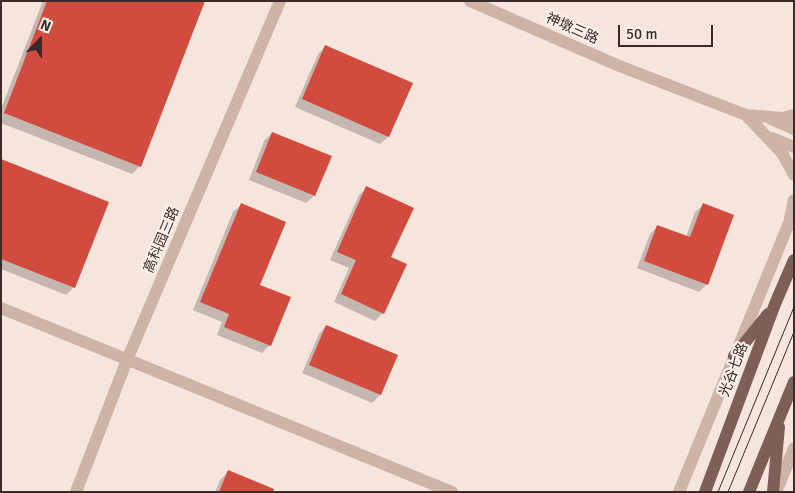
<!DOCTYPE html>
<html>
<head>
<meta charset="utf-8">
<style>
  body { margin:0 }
  #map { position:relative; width:795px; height:493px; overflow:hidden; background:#f5e5dc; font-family:Signika,sans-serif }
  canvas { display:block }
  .frame { position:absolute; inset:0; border:2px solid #3a2b28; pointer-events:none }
  .north { position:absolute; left:15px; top:15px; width:50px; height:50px; -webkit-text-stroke:4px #fbf0e9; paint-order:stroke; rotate:22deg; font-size:14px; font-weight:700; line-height:20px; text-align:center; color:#3a2b28 }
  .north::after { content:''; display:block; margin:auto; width:18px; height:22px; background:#3a2b28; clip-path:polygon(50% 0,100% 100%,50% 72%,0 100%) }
  .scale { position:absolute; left:618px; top:25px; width:95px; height:22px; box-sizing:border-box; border:2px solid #3a2b28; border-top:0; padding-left:6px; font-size:15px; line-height:18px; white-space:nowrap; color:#3a2b28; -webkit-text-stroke:4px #fbf0e9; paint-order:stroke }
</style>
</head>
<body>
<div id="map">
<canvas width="795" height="493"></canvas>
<div class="frame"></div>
<div class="north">N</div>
<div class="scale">50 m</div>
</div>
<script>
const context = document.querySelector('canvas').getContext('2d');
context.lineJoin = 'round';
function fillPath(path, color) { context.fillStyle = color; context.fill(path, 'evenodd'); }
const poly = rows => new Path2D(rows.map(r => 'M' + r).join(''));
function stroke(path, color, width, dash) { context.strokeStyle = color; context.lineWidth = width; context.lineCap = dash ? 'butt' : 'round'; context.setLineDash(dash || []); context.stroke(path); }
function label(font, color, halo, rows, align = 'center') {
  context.font = font + ' Signika,"Noto Sans SC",sans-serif'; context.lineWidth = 4.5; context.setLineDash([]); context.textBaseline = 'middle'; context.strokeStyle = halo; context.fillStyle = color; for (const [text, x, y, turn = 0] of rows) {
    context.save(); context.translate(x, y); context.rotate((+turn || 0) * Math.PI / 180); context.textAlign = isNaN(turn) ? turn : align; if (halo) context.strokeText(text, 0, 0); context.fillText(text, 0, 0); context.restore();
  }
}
fillPath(poly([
  [43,1,204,1,140,166,132,174,1,123,1,109],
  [325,47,388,137,380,144,295,107,318,54],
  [272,133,314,196,306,203,249,180,264,141],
  [1,160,74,287,66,295,1,269],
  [367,188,390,258,383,313,375,321,334,302,349,268,330,260,359,195],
  [241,205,270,345,262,353,217,335,222,322,193,310,233,212],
  [703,205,707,284,699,292,637,268,650,234,658,226,686,237,695,212],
  [326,326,396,356,380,395,372,403,302,373,319,334],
  [228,472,272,492,215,492,220,480]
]), '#0003');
fillPath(poly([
  [47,1,205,1,141,167,4,113],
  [325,45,413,83,389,137,302,99],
  [272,132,332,156,315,196,256,172],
  [1,159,109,202,75,288,1,259],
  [366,186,414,208,391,257,407,264,384,314,341,294,356,260,337,252],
  [241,203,286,222,260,285,291,297,271,346,224,327,229,314,200,302],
  [703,203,734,215,708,285,644,261,657,225,690,237],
  [326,325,398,355,381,395,309,365],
  [228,470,274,489,273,492,219,492]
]), '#d14b3e');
stroke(poly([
  [470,1,617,65,746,115],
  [794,115,783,118,746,115,782,153,794,175],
  [771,119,794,129],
  [772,138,794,147],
  [1,308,452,492],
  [76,492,127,360,280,1],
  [679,492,789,223,794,200],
  [776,492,794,448]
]), '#ceb3a7', 12);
stroke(poly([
  [734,356,768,314],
  [705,492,775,304,794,260],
  [749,492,794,382],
  [773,492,779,427]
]), '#7d5f58', 12);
stroke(poly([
  [718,492,794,307],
  [728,492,794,332]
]), '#3a2b28', 1);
label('14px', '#3a2b28', '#fbf0e9', [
  ["神墩三路",572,29,24],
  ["高科园三路",162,240,-67],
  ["光谷七路",734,370,-69]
]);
</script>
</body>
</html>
